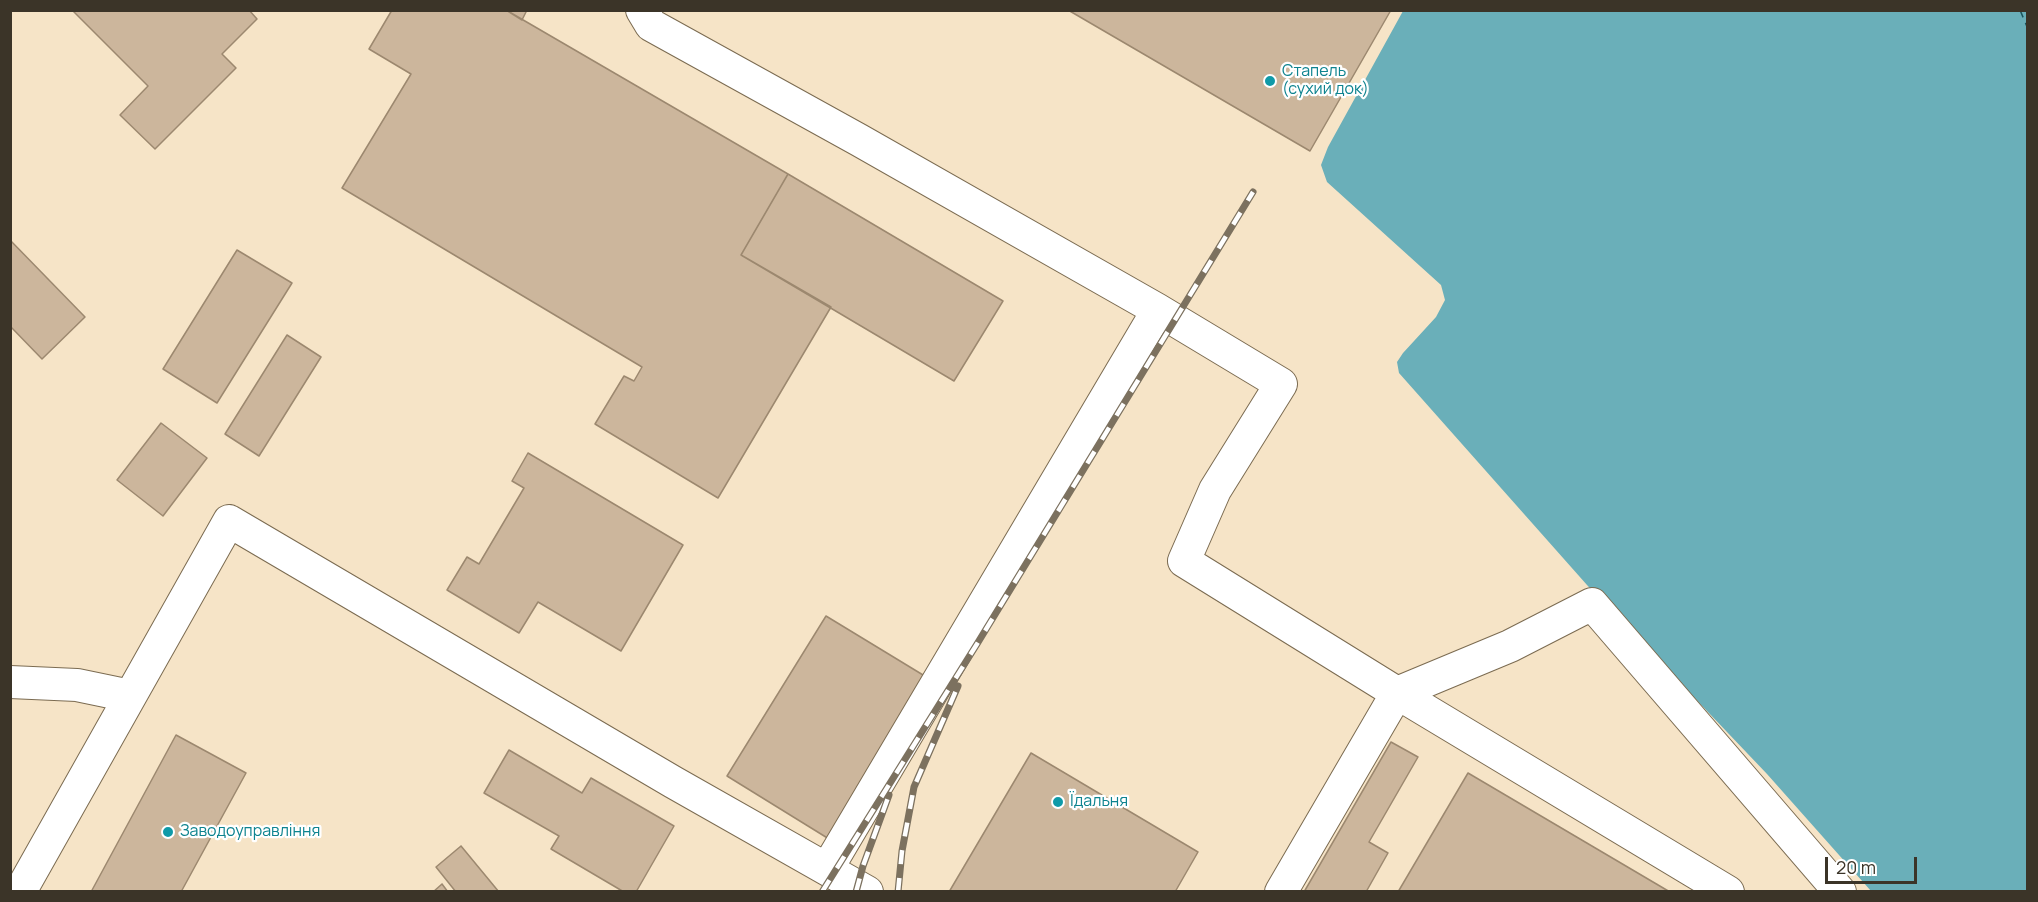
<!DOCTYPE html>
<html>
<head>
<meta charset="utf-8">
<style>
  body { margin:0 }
  #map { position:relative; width:2038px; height:902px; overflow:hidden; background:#f6e4c7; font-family:Manrope,sans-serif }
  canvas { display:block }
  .frame { position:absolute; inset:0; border:12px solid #3b3428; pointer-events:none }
  .scale { position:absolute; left:1825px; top:857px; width:92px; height:27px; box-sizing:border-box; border:3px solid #3b3428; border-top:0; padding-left:8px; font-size:18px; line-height:21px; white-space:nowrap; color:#3b3428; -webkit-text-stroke:4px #fff; paint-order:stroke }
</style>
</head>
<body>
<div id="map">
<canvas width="2038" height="902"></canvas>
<div class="frame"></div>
<div class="scale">20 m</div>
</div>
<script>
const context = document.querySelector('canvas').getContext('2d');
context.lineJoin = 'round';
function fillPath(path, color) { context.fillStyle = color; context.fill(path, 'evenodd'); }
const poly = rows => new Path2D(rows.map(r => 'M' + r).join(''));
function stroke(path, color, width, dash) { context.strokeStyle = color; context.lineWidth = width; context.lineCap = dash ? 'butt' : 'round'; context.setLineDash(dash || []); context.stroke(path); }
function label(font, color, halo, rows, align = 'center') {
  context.font = font + ' Manrope,sans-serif'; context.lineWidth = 4.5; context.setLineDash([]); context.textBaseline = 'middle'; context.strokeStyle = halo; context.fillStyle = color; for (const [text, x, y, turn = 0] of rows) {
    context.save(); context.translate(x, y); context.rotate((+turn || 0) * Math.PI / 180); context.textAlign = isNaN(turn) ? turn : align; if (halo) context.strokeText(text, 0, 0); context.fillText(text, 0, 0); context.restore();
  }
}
fillPath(poly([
  [1403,11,2027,11,2027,891,1871,891,1767,774,1587,585,1399,373,1397,362,1403,353,1436,317,1445,300,1441,285,1327,182,1321,165,1328,147]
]), '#6aafb9');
stroke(poly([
  [2020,10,2028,29]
]), '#1a555d', 1.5, [8, 6]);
const building = poly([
  [72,10,249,10,257,19,222,54,236,68,155,149,120,115,148,86,72,10],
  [392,10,506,10,788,174,741,255,831,307,718,498,595,424,624,376,634,381,642,367,342,188,411,74,369,49,392,10],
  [506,10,527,10,522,20,506,10],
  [1068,10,1391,10,1310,151,1068,10],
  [788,174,1003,301,954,381,741,255,788,174],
  [10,240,85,317,42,359,10,326,10,240],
  [237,250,292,283,217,403,163,369,237,250],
  [287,335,321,357,259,456,225,434,287,335],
  [161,423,207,458,163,516,117,480,161,423],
  [528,453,683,545,621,651,538,602,519,633,447,590,467,557,479,564,524,488,512,481,528,453],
  [826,616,928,678,829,839,727,776,826,616],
  [176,735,246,773,181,892,91,892,176,735],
  [1391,742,1418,757,1369,842,1388,853,1366,892,1304,892,1391,742],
  [509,750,582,793,591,778,674,826,636,892,624,892,551,849,559,836,484,793,509,750],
  [1031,753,1198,852,1175,892,949,892,1031,753],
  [1468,773,1670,892,1398,892,1468,773],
  [461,846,499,892,456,892,436,867,461,846],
  [442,884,448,892,433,892,442,884]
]);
fillPath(building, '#ccb69c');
stroke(building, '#9c886f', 1.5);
const minor = poly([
  [642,10,651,25,859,140,1158,310,827,869],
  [1158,310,1281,384,1215,490,1184,561,1397,693,1510,646,1592,604,1840,892],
  [10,682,77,685,130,696],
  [20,892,229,521,673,782,867,892],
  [1281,892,1397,693,1728,892]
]);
stroke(minor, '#7b6b51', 34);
stroke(minor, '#fff', 32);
const rail = poly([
  [822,892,977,644,1253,192],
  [856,892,863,866,889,795],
  [898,892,902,851,914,787,958,686]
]);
stroke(rail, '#7c715f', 7);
stroke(rail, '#fff', 4.5, [14]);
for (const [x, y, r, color] of [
  [1270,81,6,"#0f9aa8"],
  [1058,802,6,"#0f9aa8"],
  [168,832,6,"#0f9aa8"]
]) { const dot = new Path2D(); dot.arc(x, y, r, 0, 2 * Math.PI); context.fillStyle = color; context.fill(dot); stroke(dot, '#fff', 2); }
label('16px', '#0d838f', '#fff', [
  ["Стапель",1282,72],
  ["(сухий док)",1282,90],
  ["Їдальня",1070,802],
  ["Заводоуправління",180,832]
], 'left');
</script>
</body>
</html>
